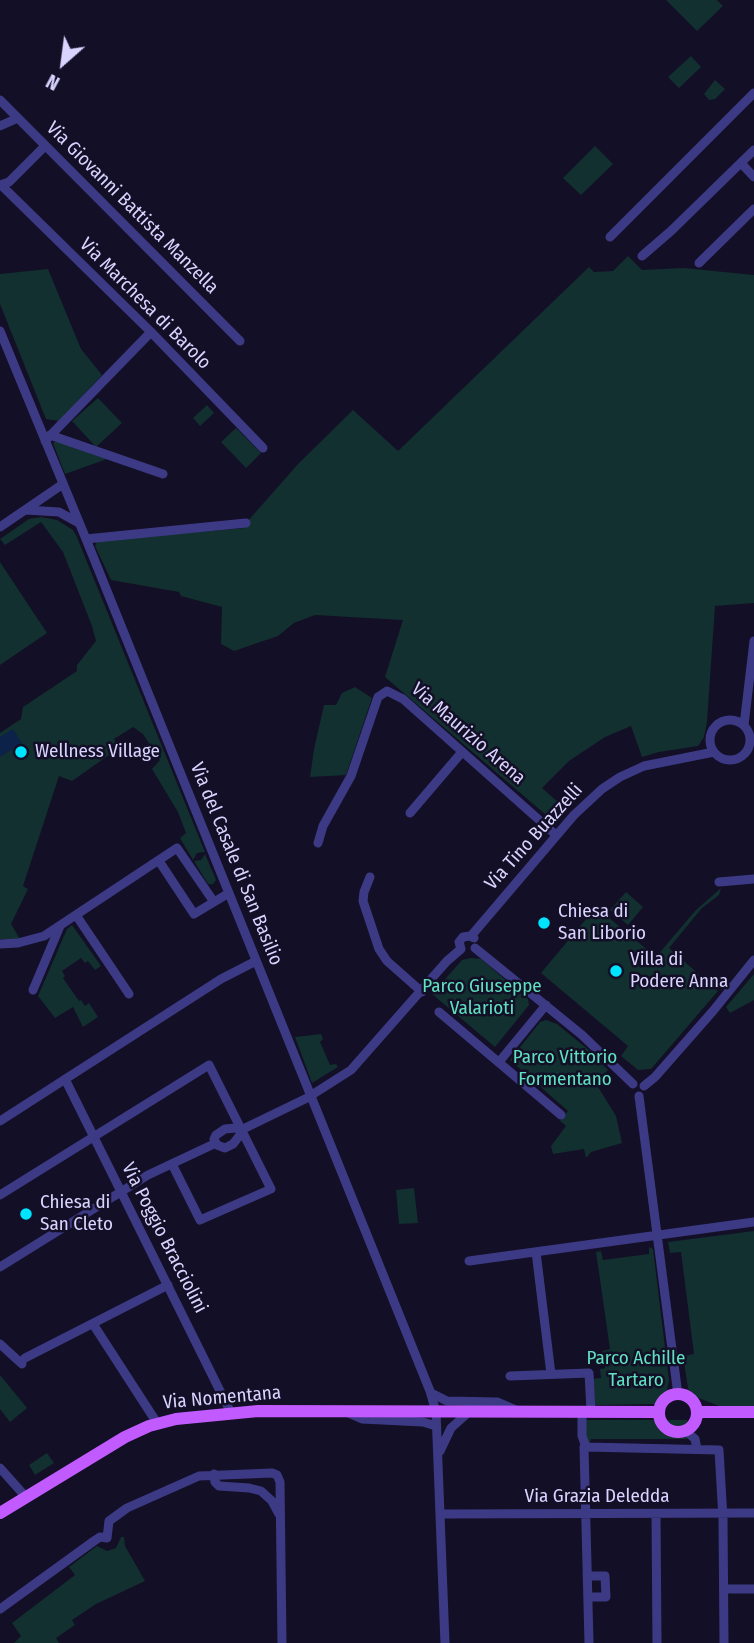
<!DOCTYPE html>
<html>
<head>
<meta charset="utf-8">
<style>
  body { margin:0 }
  #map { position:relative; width:754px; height:1643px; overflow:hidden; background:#130f26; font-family:"Fira Sans Condensed",sans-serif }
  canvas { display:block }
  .north { position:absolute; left:28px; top:28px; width:70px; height:70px; -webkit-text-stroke:5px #130f26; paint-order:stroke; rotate:208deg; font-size:19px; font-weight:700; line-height:28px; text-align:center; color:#d9d4ff }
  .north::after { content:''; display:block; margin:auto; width:24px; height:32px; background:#d9d4ff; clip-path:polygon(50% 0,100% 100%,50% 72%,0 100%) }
</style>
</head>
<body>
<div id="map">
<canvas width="754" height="1643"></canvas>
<div class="north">N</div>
</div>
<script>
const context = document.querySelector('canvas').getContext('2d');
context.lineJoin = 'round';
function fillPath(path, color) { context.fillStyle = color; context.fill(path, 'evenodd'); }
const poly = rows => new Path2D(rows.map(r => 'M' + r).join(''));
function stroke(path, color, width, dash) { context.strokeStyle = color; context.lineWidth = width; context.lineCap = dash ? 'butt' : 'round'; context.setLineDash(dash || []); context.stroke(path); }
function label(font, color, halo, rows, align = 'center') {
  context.font = font + ' "Fira Sans Condensed",sans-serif'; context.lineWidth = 5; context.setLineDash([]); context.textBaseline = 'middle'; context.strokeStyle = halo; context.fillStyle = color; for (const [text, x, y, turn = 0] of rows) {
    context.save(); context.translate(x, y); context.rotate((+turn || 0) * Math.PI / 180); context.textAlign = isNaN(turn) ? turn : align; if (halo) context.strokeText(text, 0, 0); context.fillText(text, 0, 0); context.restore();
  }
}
fillPath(poly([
  [666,0,717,0,723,6,697,31],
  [691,56,701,67,679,88,668,77],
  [715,80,725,89,715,99,709,100,704,94],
  [595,146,613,164,581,195,563,178],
  [628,256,642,270,684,268,754,275,754,603,715,606,707,722,704,737,698,746,659,752,642,757,631,726,605,737,569,761,542,788,566,809,557,820,553,821,385,677,403,620,315,615,294,623,278,636,234,651,221,644,222,607,181,596,179,592,111,580,95,546,97,541,244,528,246,523,299,463,353,410,398,451,589,267,594,272,613,271],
  [48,269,81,349,102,375,59,421,46,419,0,304,0,274],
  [98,398,122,423,96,447,72,421],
  [207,405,214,413,200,426,193,418],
  [236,428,261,453,246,468,221,442],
  [56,441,107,459,65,474,53,443],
  [41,517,57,520,73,530,76,535,205,852,197,853,193,860,180,838,186,833,178,812,152,769,160,760,143,734,133,727,114,739,119,748,72,781,59,776,23,886,28,889,11,924,20,939,0,939,0,733,21,719,23,707,77,671,77,665,96,641,92,626,63,552,41,522,5,545,0,539,29,519],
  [0,562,47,633,0,665],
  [355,687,372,698,346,775,310,777,314,749,324,705,336,705,342,693],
  [205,854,216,880,213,884,208,884,194,861,201,860],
  [721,888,719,895,702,908,669,948,718,991,651,1069,638,1070,621,1056,628,1046,541,973,596,907,656,957,695,911],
  [626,892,643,907,628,925,610,910],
  [72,925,101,966,95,970,88,961,85,963,81,958,62,971,65,976,63,978,79,1001,81,1000,85,1006,89,1003,98,1017,83,1027,73,1007,55,1018,38,996,67,929],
  [471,958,481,959,528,999,529,1005,495,1047,432,994,462,960],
  [754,974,754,1000,730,1013,726,1007],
  [546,1020,557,1024,590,1051,608,1070,595,1082,616,1116,622,1143,591,1152,586,1158,584,1149,553,1154,551,1146,566,1126,560,1121,568,1111,510,1060,540,1022],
  [321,1034,323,1039,320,1042,330,1065,336,1064,338,1067,312,1083,295,1037],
  [414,1188,418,1223,399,1224,396,1190],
  [754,1231,754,1406,719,1406,691,1395,688,1388,683,1356,694,1354,681,1252,670,1253,668,1242],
  [649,1247,653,1249,669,1380,666,1395,655,1404,595,1405,593,1379,601,1378,600,1369,605,1368,602,1351,610,1349,596,1252,601,1251,603,1260,649,1254],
  [0,1375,27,1408,10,1422,0,1409],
  [584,1420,687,1420,687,1439,591,1439,590,1443,586,1444],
  [47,1453,54,1463,35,1475,29,1465],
  [121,1537,124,1537,125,1546,145,1581,96,1604,72,1620,75,1625,56,1638,59,1643,14,1643,21,1636,12,1623,75,1575,69,1567,97,1546,107,1551,116,1548]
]), '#12302f');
fillPath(poly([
  [13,729,22,743,0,757,0,737]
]), '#0c2248');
stroke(poly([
  [0,100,240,341],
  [0,126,18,118],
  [741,163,754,177],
  [0,185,9,182,45,146],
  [1,185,151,332,263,448],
  [610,237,754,93],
  [642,256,671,231,754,150],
  [699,263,754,209],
  [0,331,86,539,430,1391,436,1412,445,1643],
  [50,435,163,474],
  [45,441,151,332],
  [26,510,59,512,79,523],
  [0,527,63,484],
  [86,539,246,523],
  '710 740a20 20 0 1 1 40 0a20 20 0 1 1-40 0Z',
  [744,725,754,641],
  [410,813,462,752],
  [318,843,323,826,351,776,378,697,387,691,403,699,556,835],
  [159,861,194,914,229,893],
  [370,877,364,892,363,901,379,949,387,961,422,992],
  [719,882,754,879],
  [76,915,129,994],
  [471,936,574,815,602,789,620,777,644,766,714,752],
  [0,944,18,943,44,936,177,848,214,902],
  [475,948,582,1035,633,1084],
  [461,949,459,942,463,937,470,936,474,938],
  [33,990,60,926],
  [439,1012,561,1115],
  [499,1062,546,1005],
  [65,1079,231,1413],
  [644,1086,655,1077,713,1011,754,960],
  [639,1096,678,1395],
  [0,1121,221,979,256,961],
  [236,1128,241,1130,240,1135,233,1144,225,1148,217,1145,214,1139,216,1135,225,1129,236,1128],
  [241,1130,307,1098,351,1070,447,961,461,949],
  [0,1195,209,1065,271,1189,200,1220,172,1164],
  [536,1252,551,1374],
  [469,1261,754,1222],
  [0,1267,148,1175,216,1143],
  [93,1324,157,1423],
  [0,1344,22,1364],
  [25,1358,168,1285],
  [510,1376,589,1373,591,1411],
  [431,1393,447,1401,497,1402,518,1411],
  [582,1411,582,1436,586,1447,719,1450,723,1519,724,1643],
  [346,1412,362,1419,423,1422,436,1426],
  [686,1431,695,1439,697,1449],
  [584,1447,589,1643],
  [440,1451,451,1428,470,1411],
  [0,1468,25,1496],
  [214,1474,215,1482,219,1486,249,1488,261,1491,272,1501,279,1514],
  [440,1514,754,1513],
  [656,1514,657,1643],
  [587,1576,605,1576,606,1597,588,1597],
  [724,1589,754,1589],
  [0,1609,94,1541,100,1537,107,1538,109,1521,127,1508,199,1476,272,1473,277,1475,280,1482,282,1643]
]), '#3d3a85', 9);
stroke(poly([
  '659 1413a19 19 0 1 1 38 0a19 19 0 1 1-38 0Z',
  [697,1412,754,1412],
  [0,1513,125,1437,149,1426,176,1419,258,1411,659,1412]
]), '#c25bff', 12);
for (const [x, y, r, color] of [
  [21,752,7,"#00e5ff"],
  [544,923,7,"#00e5ff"],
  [616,971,7,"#00e5ff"],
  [26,1214,7,"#00e5ff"]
]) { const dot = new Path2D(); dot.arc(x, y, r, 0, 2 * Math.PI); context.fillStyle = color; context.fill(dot); stroke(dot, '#130f26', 2.5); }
label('19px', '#d9d4ff', '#130f26', [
  ["Via Giovanni Battista Manzella",132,208,45],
  ["Via Marchesa di Barolo",145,304,45],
  ["Via Maurizio Arena",468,734,41],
  ["Via Tino Buazzelli",534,837,-48],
  ["Via del Casale di San Basilio",236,864,68],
  ["Via Poggio Bracciolini",164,1238,63],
  ["Via Nomentana",222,1398,-5],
  ["Via Grazia Deledda",597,1497]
]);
label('19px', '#d9d4ff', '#130f26', [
  ["Wellness Village",35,752],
  ["Chiesa di",558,912],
  ["San Liborio",558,934],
  ["Villa di",630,960],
  ["Podere Anna",630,982],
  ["Chiesa di",40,1203],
  ["San Cleto",40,1225]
], 'left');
label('19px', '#5fe0c0', '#130f26', [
  ["Parco Giuseppe",482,987],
  ["Valarioti",482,1009],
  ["Parco Vittorio",565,1058],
  ["Formentano",565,1080],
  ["Parco Achille",636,1359],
  ["Tartaro",636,1381]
]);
</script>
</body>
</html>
